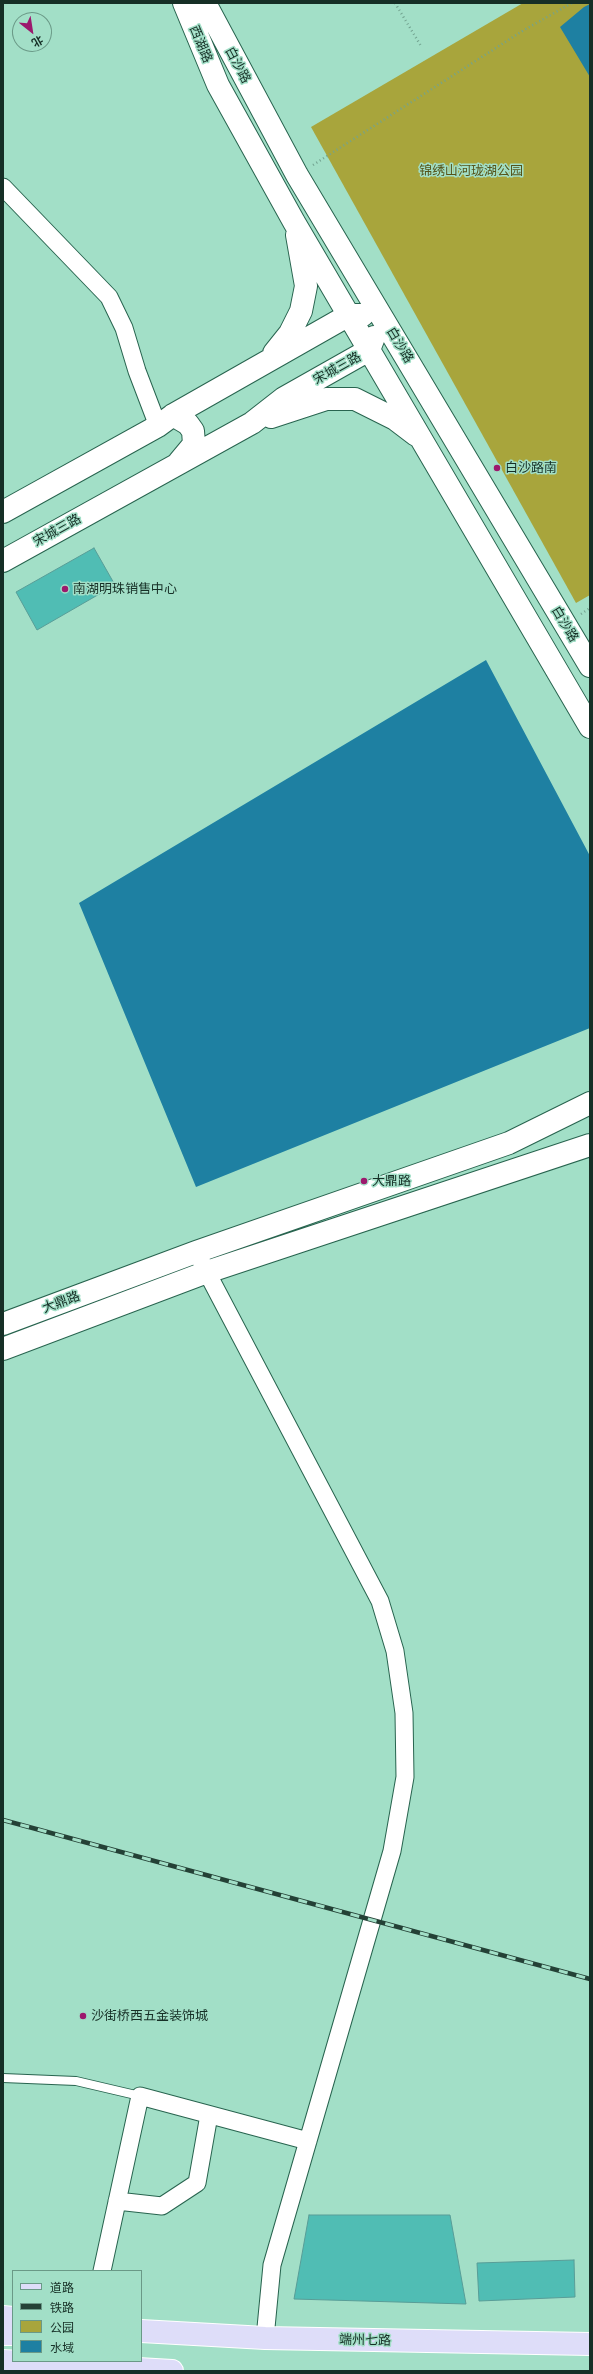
<!DOCTYPE html>
<html>
<head>
<meta charset="utf-8">
<style>
  body { margin:0 }
  #map { position:relative; width:593px; height:2374px; overflow:hidden; background:#a2dfc7; font-family:Barlow,"Noto Sans SC",sans-serif }
  canvas { display:block }
  .frame { position:absolute; inset:0; border:4px solid #162f26; pointer-events:none }
  .legend { position:absolute; left:12px; top:2270px; width:130px; height:92px; box-sizing:border-box; background:#a2dfc7; border:1px solid #6a9987; margin:0; padding:5px 7px; list-style:none; font-size:12px; color:#162f26 }
  .legend li { display:flex; align-items:center; gap:8px; height:20px }
  .legend b { width:20px; border:1px solid #6a9987 }
  .north { position:absolute; left:12px; top:12px; width:40px; height:40px; box-sizing:border-box; background:#a2dfc7; border:1px solid #6a9987; border-radius:50%; rotate:150deg; font-size:11px; font-weight:700; line-height:16px; text-align:center; color:#162f26 }
  .north::after { content:''; display:block; margin:auto; width:14px; height:18px; background:#9c196d; clip-path:polygon(50% 0,100% 100%,50% 72%,0 100%) }
</style>
</head>
<body>
<div id="map">
<canvas width="593" height="2374"></canvas>
<div class="frame"></div>
<ul class="legend">
<li><b style="height:5px;background:#deddf9"></b>道路</li>
<li><b style="height:5px;background:#244136"></b>铁路</li>
<li><b style="height:11px;background:#a8a53c"></b>公园</li>
<li><b style="height:11px;background:#1e80a2"></b>水域</li>
</ul>
<div class="north">北</div>
</div>
<script>
const context = document.querySelector('canvas').getContext('2d');
context.lineJoin = 'round';
function fillPath(path, color) { context.fillStyle = color; context.fill(path, 'evenodd'); }
const poly = rows => new Path2D(rows.map(r => 'M' + r).join(''));
function stroke(path, color, width, dash) { context.strokeStyle = color; context.lineWidth = width; context.lineCap = dash ? 'butt' : 'round'; context.setLineDash(dash || []); context.stroke(path); }
function label(font, color, halo, rows, align = 'center') {
  context.font = font + ' Barlow,"Noto Sans SC",sans-serif'; context.lineWidth = 3; context.setLineDash([]); context.textBaseline = 'middle'; context.strokeStyle = halo; context.fillStyle = color; for (const [text, x, y, turn = 0] of rows) {
    context.save(); context.translate(x, y); context.rotate((+turn || 0) * Math.PI / 180); context.textAlign = isNaN(turn) ? turn : align; if (halo) context.strokeText(text, 0, 0); context.fillText(text, 0, 0); context.restore();
  }
}
fillPath(poly([
  [523,3,590,3,590,595,576,603,311,127]
]), '#a8a53c');
fillPath(poly([
  [590,4,590,77,560,27,584,7],
  [486,660,590,856,590,1028,196,1187,79,903]
]), '#1e80a2');
const building = poly([
  [94,548,115,585,37,630,16,592,94,548],
  [309,2215,450,2215,466,2304,294,2299,309,2215],
  [574,2260,575,2297,479,2301,477,2263,574,2260]
]);
fillPath(building, '#50bdb4');
stroke(building, '#589d97', 1);
const lane = poly([
  [3,2078,76,2081,140,2096]
]);
const street = poly([
  [3,187,109,297,124,328,137,371,158,426],
  [201,1261,380,1601,395,1651,404,1713,405,1777,392,1851,272,2265,265,2338],
  [117,2201,162,2206,197,2183,209,2115],
  [102,2271,140,2096,308,2141]
]);
const secondary = poly([
  [184,3,218,85,294,222,590,727],
  [205,3,297,175,590,666],
  [274,353,290,333,301,311,306,286,297,235],
  [173,415,188,424,193,431,194,444,179,462],
  [271,417,326,399,355,399,395,419,416,435],
  [3,512,158,426,173,415,349,315,363,315],
  [3,561,252,423,284,398,369,350,374,337],
  [3,1324,196,1252,509,1143,590,1103],
  [3,1349,207,1272,590,1145]
]);
const primary = poly([
  [3,2317,13,2318],
  [141,2331,265,2338,590,2344],
  [3,2334,13,2334],
  [3,2361,172,2371]
]);
stroke(lane, '#28644f', 10);
stroke(street, '#28644f', 19);
stroke(secondary, '#28644f', 24);
stroke(primary, '#fff', 24);
stroke(poly([
  [395,3,421,46],
  [313,165,524,30,572,3],
  [581,614,590,608]
]), '#72a390', 2.5, [1, 3]);
stroke(lane, '#fff', 8);
stroke(street, '#fff', 17);
stroke(secondary, '#fff', 22);
stroke(primary, '#deddf9', 22);
const rail = poly([
  [3,1820,590,1979]
]);
stroke(rail, '#244136', 4.5);
stroke(rail, '#a2dfc7', 3, [9]);
for (const [x, y, r, color] of [
  [497,468,4,"#9c196d"],
  [65,589,4,"#9c196d"],
  [364,1181,4,"#9c196d"],
  [83,2016,4,"#9c196d"]
]) { const dot = new Path2D(); dot.arc(x, y, r, 0, 2 * Math.PI); context.fillStyle = color; context.fill(dot); stroke(dot, '#a2dfc7', 1.5); }
label('13px', '#162f26', '#a2dfc7', [
  ["西湖路",201,44,67],
  ["白沙路",238,65,62],
  ["白沙路",400,345,59],
  ["宋城三路",337,368,-29],
  ["宋城三路",57,530,-29],
  ["白沙路",565,624,59],
  ["大鼎路",61,1302,-20],
  ["端州七路",365,2340,1]
]);
label('13px', '#555319', '#a2dfc7', [
  ["锦绣山河珑湖公园",471,171]
]);
label('13px', '#162f26', '#a2dfc7', [
  ["白沙路南",505,468],
  ["南湖明珠销售中心",73,589],
  ["大鼎路",372,1181],
  ["沙街桥西五金装饰城",91,2016]
], 'left');
</script>
</body>
</html>
